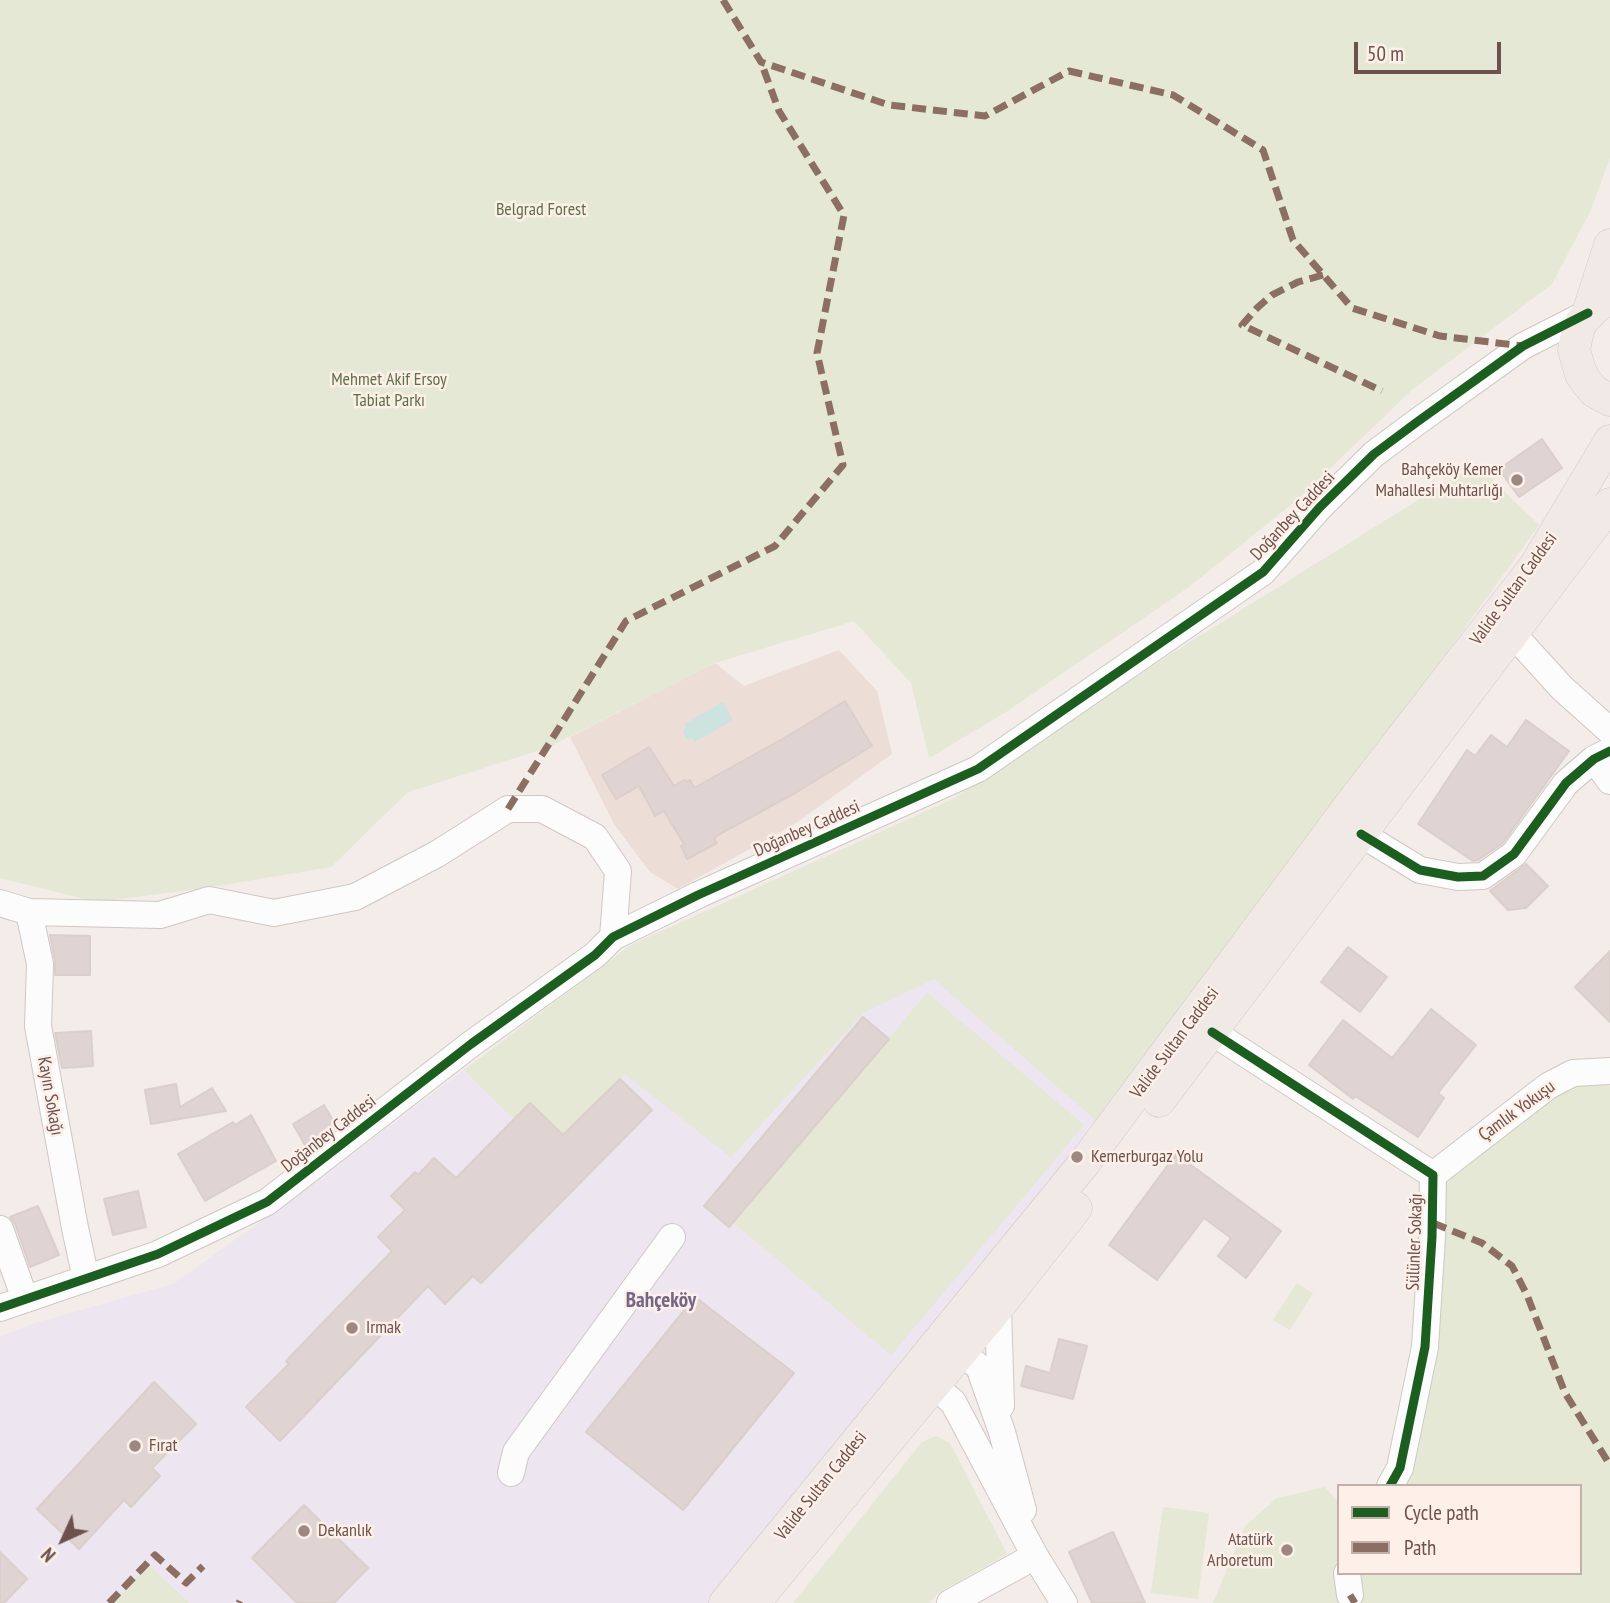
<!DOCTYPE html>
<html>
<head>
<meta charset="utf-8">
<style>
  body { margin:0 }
  #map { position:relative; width:1610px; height:1603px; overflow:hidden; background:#f3ece8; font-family:"PT Sans Narrow",sans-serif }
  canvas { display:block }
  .legend { position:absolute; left:1337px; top:1484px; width:245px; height:91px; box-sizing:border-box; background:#fcf0e9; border:2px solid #c3b0ab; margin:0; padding:9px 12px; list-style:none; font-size:21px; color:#6d514d }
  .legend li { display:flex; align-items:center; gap:14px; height:35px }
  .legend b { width:35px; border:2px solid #c3b0ab }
  .north { position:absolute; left:28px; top:1505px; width:70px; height:70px; -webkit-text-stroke:5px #fcf0e9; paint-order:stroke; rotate:225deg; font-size:19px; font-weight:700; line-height:28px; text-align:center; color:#6d514d }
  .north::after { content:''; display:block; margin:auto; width:24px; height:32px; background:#6d514d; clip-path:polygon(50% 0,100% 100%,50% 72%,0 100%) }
  .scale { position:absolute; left:1354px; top:42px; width:147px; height:32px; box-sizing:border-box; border:4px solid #6d514d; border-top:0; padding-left:9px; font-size:21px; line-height:24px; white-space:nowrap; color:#6d514d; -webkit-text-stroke:5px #fcf0e9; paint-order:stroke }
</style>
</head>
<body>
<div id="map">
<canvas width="1610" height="1603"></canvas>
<ul class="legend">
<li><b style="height:9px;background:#1b5e20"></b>Cycle path</li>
<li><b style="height:9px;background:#8d6e63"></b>Path</li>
</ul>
<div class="north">N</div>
<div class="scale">50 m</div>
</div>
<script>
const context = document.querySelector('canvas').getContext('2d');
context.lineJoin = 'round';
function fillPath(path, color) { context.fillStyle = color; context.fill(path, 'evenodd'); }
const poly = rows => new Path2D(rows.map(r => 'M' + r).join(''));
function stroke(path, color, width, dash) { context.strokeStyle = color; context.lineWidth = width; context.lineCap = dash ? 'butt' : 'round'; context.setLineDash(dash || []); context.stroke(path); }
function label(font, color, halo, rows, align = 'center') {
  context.font = font + ' "PT Sans Narrow",sans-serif'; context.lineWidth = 5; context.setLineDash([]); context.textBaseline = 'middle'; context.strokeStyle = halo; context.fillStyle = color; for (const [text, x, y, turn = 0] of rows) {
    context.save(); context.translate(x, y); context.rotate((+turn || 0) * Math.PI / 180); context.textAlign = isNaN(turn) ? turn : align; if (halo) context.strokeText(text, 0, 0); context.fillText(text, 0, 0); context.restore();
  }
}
fillPath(poly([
  [839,650,877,691,892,754,796,823,678,889,650,872,614,824,570,737,715,663,744,686]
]), '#ecddd6');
fillPath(poly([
  [1476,464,1539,525,1185,1016,711,1603,0,1603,0,1337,35,1323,173,1284,291,1200,631,945,953,799,1163,659]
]), '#ede5ef');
fillPath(poly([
  [0,0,1610,0,1610,158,1590,212,1552,284,1413,389,1298,499,1189,587,1006,712,929,758,911,683,854,621,715,663,547,748,408,792,331,867,205,888,97,902,0,878],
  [1476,464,1539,525,1185,1016,1098,1122,934,979,863,1013,731,1157,625,1074,563,1135,530,1103,514,1119,464,1070,631,945,953,799,1163,659],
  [927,993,1084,1125,891,1355,734,1223],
  [1575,1081,1610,1086,1610,1603,1213,1603,1245,1526,1277,1498,1325,1487,1339,1503,1339,1573,1580,1573,1580,1486,1392,1486,1400,1468,1433,1175],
  [1297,1283,1313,1293,1290,1330,1273,1320],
  [936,1436,950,1443,1007,1554,938,1593,929,1603,793,1603,921,1443],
  [1163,1507,1209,1513,1198,1599,1151,1593],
  [148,1565,189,1603,113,1603]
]), '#e4e8d4');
fillPath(poly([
  [723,702,733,720,695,742,693,739,686,739,683,731,686,727,685,724]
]), '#cce3e0');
const building = poly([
  [1542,439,1562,468,1519,497,1499,469,1542,439],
  [845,701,872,746,795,793,718,835,714,839,717,843,687,859,681,846,684,844,664,811,655,816,639,786,616,799,602,775,649,747,674,786,684,780,686,782,690,780,694,788,786,737,845,701],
  [1526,720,1569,751,1503,843,1478,860,1473,861,1418,824,1467,750,1475,756,1491,735,1507,747,1526,720],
  [1526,864,1548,886,1526,908,1508,910,1490,891,1526,864],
  [50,935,90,936,90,975,55,975,55,961,50,935],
  [1348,947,1387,977,1360,1012,1321,982,1348,947],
  [1610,951,1610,1022,1575,987,1610,951],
  [1431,1009,1476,1045,1438,1093,1444,1098,1418,1137,1355,1096,1353,1099,1309,1065,1343,1020,1392,1058,1431,1009],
  [863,1017,889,1039,729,1227,704,1206,863,1017],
  [91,1031,93,1066,62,1068,55,1033,91,1031],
  [620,1079,652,1110,481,1283,473,1276,445,1304,428,1286,280,1441,246,1407,289,1364,286,1361,392,1251,378,1237,405,1210,391,1196,415,1172,418,1175,434,1158,456,1178,530,1103,563,1135,620,1079],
  [176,1084,180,1107,212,1088,226,1111,151,1124,145,1090,176,1084],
  [324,1105,337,1127,316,1144,314,1140,305,1145,293,1124,324,1105],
  [251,1115,276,1161,205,1201,178,1154,233,1122,235,1125,251,1115],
  [1176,1154,1281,1231,1246,1278,1218,1256,1231,1238,1204,1218,1157,1280,1109,1245,1176,1154],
  [138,1191,146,1227,113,1235,104,1199,138,1191],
  [38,1206,59,1255,30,1267,15,1224,10,1217,38,1206],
  [695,1297,794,1373,683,1510,586,1432,695,1297],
  [1059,1339,1087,1346,1073,1399,1021,1386,1026,1366,1050,1373,1059,1339],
  [154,1382,196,1424,152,1468,160,1476,131,1507,124,1500,79,1549,37,1509,154,1382],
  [304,1505,368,1568,334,1603,297,1603,252,1558,304,1505],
  [1113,1532,1145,1603,1092,1603,1069,1552,1113,1532],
  [0,1552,27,1579,4,1603,0,1603,0,1552]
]);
fillPath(building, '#dfd4d1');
stroke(building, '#dbcfcb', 2);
const minor = poly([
  [1512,633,1562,688,1610,731],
  [1594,759,1610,781],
  [1361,834,1420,870,1458,877,1483,876,1514,854,1566,783,1594,759,1610,751],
  [0,903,29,912,160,915,209,900,274,913,355,897,437,854,508,809,542,809,595,837,618,871,613,937],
  [29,912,40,964,38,1026,75,1228,86,1279],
  [1212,1032,1433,1175,1432,1237,1425,1347,1400,1468,1390,1486],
  [1433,1175,1548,1086,1573,1073,1610,1071],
  [0,1229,25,1299],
  [998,1307,1001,1406],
  [0,1308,158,1254,267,1202,471,1044,595,955,613,937,698,895,978,769,1263,572,1320,507,1374,454,1417,422,1523,346,1588,313],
  [942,1349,961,1352,979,1367,1002,1432,1023,1510],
  [933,1385,953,1402,1035,1556,1064,1603],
  [511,1473,516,1452,672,1237],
  [1347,1573,1350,1595],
  [950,1603,1035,1556]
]);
const major = poly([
  [1610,299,1598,305,1582,321,1578,330,1574,350,1581,374,1587,383,1595,392,1610,400],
  [1588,313,1610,245],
  [1159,1101,1610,504],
  [725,1603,1085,1162,1350,805,1535,566,1610,441],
  [754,1603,998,1307,1076,1208]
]);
stroke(minor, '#d0c7c4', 28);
stroke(major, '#d3c8c6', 33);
stroke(minor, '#fdfcfc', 26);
stroke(major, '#f0e9e5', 32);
stroke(poly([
  [723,0,761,62,889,105,985,116,1069,71,1173,95,1263,150,1293,240,1352,308,1440,336,1523,346],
  [1323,275,1298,282,1272,295,1257,308,1242,325,1382,391],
  [508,809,626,621,775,546,843,465,817,353,844,215,779,111,761,62],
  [1433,1223,1482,1243,1512,1266,1527,1295,1565,1393,1610,1465],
  [1350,1595,1355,1603],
  [109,1603,155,1555,186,1583,203,1566],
  [239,1603,240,1601]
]), '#8d6e63', 7, [14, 7]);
stroke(poly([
  [1361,834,1420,870,1458,877,1483,876,1514,854,1566,783,1594,759,1610,751],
  [1212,1032,1433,1175,1432,1237,1425,1347,1400,1468,1390,1486],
  [0,1308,158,1254,267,1202,471,1044,595,955,613,937,698,895,978,769,1263,572,1320,507,1374,454,1417,422,1523,346,1588,313]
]), '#1b5e20', 9);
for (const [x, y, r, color] of [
  [1517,480,7,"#9c8783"],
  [1077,1157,7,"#9c8783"],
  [352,1328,7,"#9c8783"],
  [135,1446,7,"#9c8783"],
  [304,1531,7,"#9c8783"],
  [1287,1550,7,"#9c8783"]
]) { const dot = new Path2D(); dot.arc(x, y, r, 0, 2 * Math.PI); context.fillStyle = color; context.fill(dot); stroke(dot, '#fcf0e9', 2.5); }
label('18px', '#5d7147', '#fcf0e9', [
  ["Belgrad Forest",541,210],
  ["Mehmet Akif Ersoy",389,380],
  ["Tabiat Parkı",389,401]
]);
label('18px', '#6d514d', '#fcf0e9', [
  ["Bahçeköy Kemer",1503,470,"right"],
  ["Mahallesi Muhtarlığı",1503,491,"right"],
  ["Kemerburgaz Yolu",1091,1157],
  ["Irmak",366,1328],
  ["Fırat",149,1446],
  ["Dekanlık",318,1531],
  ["Atatürk",1273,1540,"right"],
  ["Arboretum",1273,1561,"right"]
], 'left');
label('18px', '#6d514d', '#fcf0e9', [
  ["Doğanbey Caddesi",1293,516,-47],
  ["Valide Sultan Caddesi",1514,589,-54],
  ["Doğanbey Caddesi",807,829,-24],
  ["Valide Sultan Caddesi",1175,1043,-53],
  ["Kayın Sokağı",50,1096,80],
  ["Çamlık Yokuşu",1517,1111,-36],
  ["Doğanbey Caddesi",329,1134,-38],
  ["Sülünler Sokağı",1415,1242,-88],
  ["Valide Sultan Caddesi",821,1486,-51]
]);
label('bold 21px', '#756589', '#fcf0e9', [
  ["Bahçeköy",661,1301]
]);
</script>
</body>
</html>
